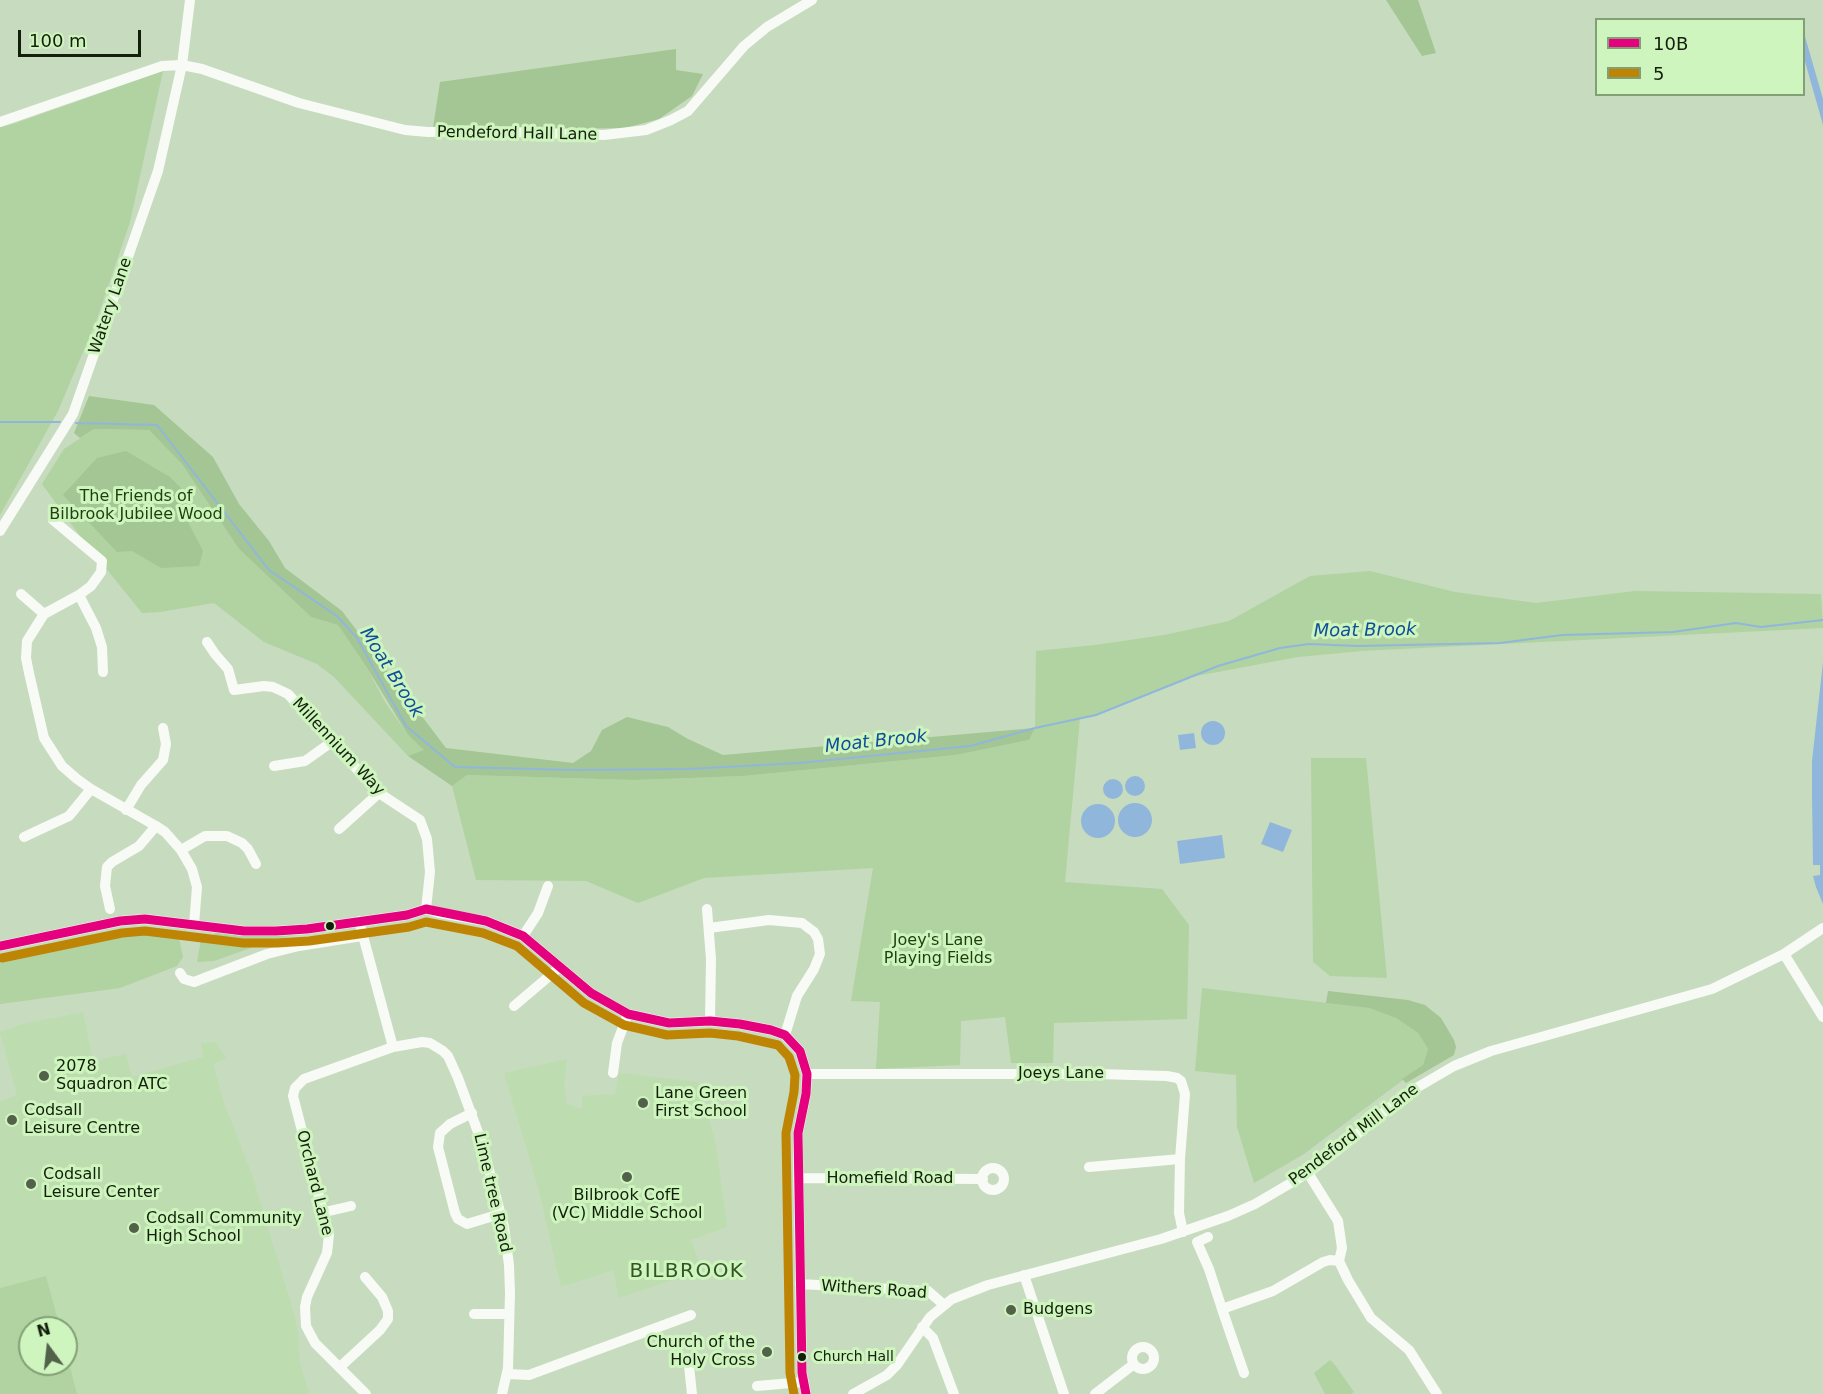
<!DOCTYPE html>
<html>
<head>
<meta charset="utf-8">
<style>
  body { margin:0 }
  #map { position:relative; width:1823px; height:1394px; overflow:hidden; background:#c7dbbf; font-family:"DejaVu Sans",sans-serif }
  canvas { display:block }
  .legend { position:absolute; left:1595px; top:18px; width:210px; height:78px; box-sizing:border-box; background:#cff5bf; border:2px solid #839f77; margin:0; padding:8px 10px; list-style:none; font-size:18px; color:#121f0b }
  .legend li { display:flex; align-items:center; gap:12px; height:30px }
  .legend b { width:30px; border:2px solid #839f77 }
  .north { position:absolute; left:18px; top:1316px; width:60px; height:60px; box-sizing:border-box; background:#cff5bf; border:2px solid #839f77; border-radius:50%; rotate:345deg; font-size:16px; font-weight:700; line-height:24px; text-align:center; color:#121f0b }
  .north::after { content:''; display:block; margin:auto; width:21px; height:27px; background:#51614a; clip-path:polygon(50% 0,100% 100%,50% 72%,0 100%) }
  .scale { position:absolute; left:18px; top:30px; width:123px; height:27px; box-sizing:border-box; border:3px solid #121f0b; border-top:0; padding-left:8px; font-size:18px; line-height:21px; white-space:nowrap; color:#121f0b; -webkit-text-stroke:4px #cff5bf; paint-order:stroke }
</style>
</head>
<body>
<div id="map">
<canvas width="1823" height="1394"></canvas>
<ul class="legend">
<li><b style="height:8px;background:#e5007d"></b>10B</li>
<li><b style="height:8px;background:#be8403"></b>5</li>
</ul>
<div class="north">N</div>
<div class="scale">100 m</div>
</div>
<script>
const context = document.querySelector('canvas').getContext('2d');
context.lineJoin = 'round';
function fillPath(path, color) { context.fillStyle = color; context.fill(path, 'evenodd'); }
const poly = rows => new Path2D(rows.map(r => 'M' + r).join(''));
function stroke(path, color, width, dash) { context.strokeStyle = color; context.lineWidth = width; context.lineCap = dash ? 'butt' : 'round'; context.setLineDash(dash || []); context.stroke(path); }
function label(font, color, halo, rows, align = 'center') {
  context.font = font + ' "DejaVu Sans",sans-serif'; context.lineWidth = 6; context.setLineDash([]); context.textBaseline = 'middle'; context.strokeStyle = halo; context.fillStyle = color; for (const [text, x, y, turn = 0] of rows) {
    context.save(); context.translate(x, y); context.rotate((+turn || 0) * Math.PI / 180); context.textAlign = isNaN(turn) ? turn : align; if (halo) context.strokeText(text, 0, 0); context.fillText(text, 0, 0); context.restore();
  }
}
fillPath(poly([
  [83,1012,93,1061,126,1054,132,1077,203,1057,201,1043,215,1042,226,1058,213,1064,224,1103,251,1172,291,1303,298,1332,300,1362,309,1394,0,1394,0,1101,17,1095,0,1032,22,1024],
  [30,1328,66,1328,66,1364,30,1364],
  [567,1059,564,1083,567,1104,582,1109,582,1096,615,1094,619,1073,698,1082,716,1144,727,1227,691,1240,702,1270,619,1298,613,1270,561,1287,539,1191,504,1073]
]), '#bdddb0');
fillPath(poly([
  [163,71,130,222,97,319,58,411,0,515,0,127,13,124],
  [94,429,149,430,182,464,239,549,311,617,338,625,367,668,385,702,408,735,425,750,408,756,334,677,317,664,264,642,214,603,160,612,142,613,80,536,42,484,64,449],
  [1370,571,1455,592,1536,603,1635,591,1821,594,1823,628,1362,651,1298,657,1191,677,1096,715,1080,718,1065,882,1162,889,1189,925,1187,1019,1054,1023,1053,1063,1011,1063,1005,1017,961,1021,960,1065,876,1069,880,1002,851,1001,873,868,704,878,638,903,586,881,476,880,452,786,467,775,634,780,744,776,956,755,1029,740,1035,728,1036,651,1095,645,1164,635,1229,621,1310,576],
  [1311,758,1366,758,1387,978,1330,976,1313,962],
  [133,928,167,929,178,933,183,957,177,966,120,988,0,1004,0,958,84,936],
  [215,932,297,934,262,944,214,961,197,962,201,939,205,936,214,935],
  [1202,988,1369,1008,1396,1018,1418,1033,1428,1049,1423,1065,1304,1154,1254,1183,1237,1127,1236,1075,1195,1071],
  [46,1276,60,1328,30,1328,30,1364,66,1364,66,1352,77,1394,0,1394,0,1288],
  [1330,1360,1335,1365,1354,1392,1351,1394,1325,1394,1314,1373]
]), '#b0d3a1');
fillPath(poly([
  [1386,0,1418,0,1436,53,1422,56],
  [676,49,676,70,703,74,692,96,659,119,625,128,545,129,466,125,433,128,440,82],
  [89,396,154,405,213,457,239,504,269,541,285,568,342,611,446,748,573,763,591,751,602,730,627,717,668,727,688,739,723,755,1035,728,1029,740,956,755,744,776,634,780,467,775,452,786,408,756,424,750,408,735,367,668,338,625,311,617,239,549,182,464,149,430,94,429,80,438,74,433],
  [126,451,170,477,189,496,189,524,203,551,199,566,161,568,132,551,117,552,63,495,97,458],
  [1328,991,1408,1000,1425,1005,1441,1018,1454,1040,1456,1047,1454,1055,1406,1083,1402,1079,1423,1065,1428,1049,1418,1033,1396,1018,1369,1008,1326,1003]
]), '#a3c694');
fillPath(poly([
  [1804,33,1823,99,1823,125,1804,58],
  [1823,662,1823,904,1816,887,1813,876,1820,875,1820,865,1813,865,1812,796,1812,761],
  '1201 733a12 12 0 1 1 24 0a12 12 0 1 1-24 0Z',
  [1194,733,1196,748,1180,750,1178,735],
  '1125 786a10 10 0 1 1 20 0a10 10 0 1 1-20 0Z',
  '1103 789a10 10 0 1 1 20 0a10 10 0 1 1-20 0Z',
  '1118 820a17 17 0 1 1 34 0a17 17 0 1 1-34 0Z',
  '1081 821a17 17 0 1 1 34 0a17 17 0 1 1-34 0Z',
  [1270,822,1292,830,1283,852,1261,844],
  [1222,835,1225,858,1180,864,1177,841]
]), '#90b7db');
stroke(poly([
  [0,422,60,422],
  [76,423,157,425,269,570,337,616,357,638,406,726,455,767,576,770,689,769,799,763,970,746,1035,728,1096,715,1218,666,1280,648,1309,644,1357,646,1500,643,1562,635,1673,632,1736,623,1761,627,1823,620]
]), '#90b7db', 2);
stroke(poly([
  [0,122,162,66,182,65,202,69,299,103,405,130,428,132,482,131,604,135,646,130,671,120,688,111,744,46,767,27,812,0],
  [53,520,102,561,101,572,91,586,79,595,44,614,27,641,26,658,29,673,44,738,62,766,77,779,91,789,156,826,165,832,181,850,192,869,197,887,194,925],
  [0,531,73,414,158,171,182,65,190,0],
  [21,594,44,614],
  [79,595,96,628,102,647,103,672],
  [207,642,215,654,228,669,234,690,264,686,273,687,288,694,379,793,420,820,427,839,430,872,426,909],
  [274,766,305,761,333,741],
  [126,810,141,785,163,760,166,744,163,728],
  [339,829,379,793],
  [24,837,69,816,91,789],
  [181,850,205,836,227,836,242,843,248,849,256,864],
  [110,909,105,886,107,867,112,862,139,846,156,826],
  [707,909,711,959,710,1021],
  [359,921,393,1047],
  [709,928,769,920,802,923,814,932,818,939,820,954,814,969,797,996,785,1035],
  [523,936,538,913,548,886],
  [0,946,120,921,145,919,244,931,276,931,307,929,407,915,426,909,439,913,486,921,523,936,591,993,628,1014,669,1023,710,1021,740,1024,771,1030,785,1035,800,1051,807,1074,806,1094,798,1133,798,1156,802,1373,806,1394],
  [1784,954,1823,1017],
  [180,973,184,979,194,982,267,954,299,946,362,936],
  [514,1006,560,967],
  [613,1073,617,1043,628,1014],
  [807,1074,1098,1074,1167,1076,1177,1078,1181,1081,1185,1094,1180,1159,1179,1213,1183,1232],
  [472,1113,450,1124,440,1133,438,1147,455,1213,458,1219,467,1224,500,1214],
  [1089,1167,1180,1159],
  '982 1179a11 11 0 1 1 22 0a11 11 0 1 1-22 0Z',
  [1308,1173,1338,1221,1342,1248,1339,1261,1348,1280,1371,1318,1409,1350,1437,1394],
  [798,1178,983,1179],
  [325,1212,351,1206],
  [1208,1237,1197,1242,1209,1269,1222,1309,1273,1291,1323,1262,1330,1260,1339,1261],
  [1024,1275,1064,1394],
  [800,1284,928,1291,943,1304],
  [1222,1309,1244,1373],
  [474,1314,509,1314],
  [922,1327,933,1338,954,1394],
  '1132 1358a11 11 0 1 1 22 0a11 11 0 1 1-22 0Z',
  [689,1366,692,1394],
  [340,1367,380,1330,388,1319,388,1311,382,1297,365,1277],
  [508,1374,529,1375,691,1315],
  [757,1386,803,1382],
  [366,1394,315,1343,306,1326,305,1307,307,1297,327,1253,329,1235,293,1096,295,1088,304,1079,393,1047,422,1042,430,1043,443,1051,448,1056,458,1078,482,1143,504,1227,509,1265,510,1293,508,1368,502,1394],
  [853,1394,887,1375,897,1365,930,1317,952,1299,988,1285,1161,1239,1228,1216,1255,1204,1308,1173,1344,1145,1406,1094,1454,1066,1491,1051,1712,989,1784,954,1823,928],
  [1095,1394,1134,1364]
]), '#f7faf5', 10);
stroke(poly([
  [0,946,120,921,145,919,244,931,276,931,307,929,407,915,426,909,486,921,523,936,591,993,628,1014,669,1023,710,1021,740,1024,771,1030,785,1035,800,1051,807,1074,806,1094,798,1133,802,1373,806,1394]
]), '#e5007d', 9);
stroke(poly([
  [2,958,122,933,145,931,243,943,277,943,309,941,409,927,426,922,483,933,517,946,584,1003,624,1025,667,1035,710,1033,738,1036,778,1045,789,1057,795,1075,794,1092,786,1133,790,1373,794,1394]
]), '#be8403', 9);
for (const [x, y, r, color] of [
  [330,926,5,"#121f0b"],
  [44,1076,6,"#51614a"],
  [643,1103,6,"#51614a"],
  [12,1120,6,"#51614a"],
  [627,1177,6,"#51614a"],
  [31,1184,6,"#51614a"],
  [134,1228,6,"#51614a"],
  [1011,1310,6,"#51614a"],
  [767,1352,6,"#51614a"],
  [802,1357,5,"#121f0b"]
]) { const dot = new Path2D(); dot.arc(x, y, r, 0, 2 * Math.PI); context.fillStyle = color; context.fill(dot); stroke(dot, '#cff5bf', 2); }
label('14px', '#121f0b', '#cff5bf', [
  ["Church Hall",813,1357]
], 'left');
label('16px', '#121f0b', '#cff5bf', [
  ["Pendeford Hall Lane",517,134,1],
  ["Watery Lane",111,306,-71],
  ["Millennium Way",338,747,47],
  ["Joeys Lane",1061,1074],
  ["Pendeford Mill Lane",1354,1135,-37],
  ["Homefield Road",890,1179],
  ["Orchard Lane",314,1183,76],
  ["Lime tree Road",492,1193,77],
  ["Withers Road",874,1290,4]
]);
label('16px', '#1f3d0d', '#cff5bf', [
  ["The Friends of",136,497],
  ["Bilbrook Jubilee Wood",136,515],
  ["Joey's Lane",938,941],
  ["Playing Fields",938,959]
]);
label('16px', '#121f0b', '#cff5bf', [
  ["2078",56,1067],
  ["Squadron ATC",56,1085],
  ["Lane Green",655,1094],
  ["First School",655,1112],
  ["Codsall",24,1111],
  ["Leisure Centre",24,1129],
  ["Codsall",43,1175],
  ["Leisure Center",43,1193],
  ["Bilbrook CofE",627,1196,"center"],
  ["(VC) Middle School",627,1214,"center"],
  ["Codsall Community",146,1219],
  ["High School",146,1237],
  ["Budgens",1023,1310],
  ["Church of the",755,1343,"right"],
  ["Holy Cross",755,1361,"right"]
], 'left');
label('italic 18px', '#0f4e98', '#cff5bf', [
  ["Moat Brook",1365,631,-1],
  ["Moat Brook",391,673,58],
  ["Moat Brook",876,742,-6]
]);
context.letterSpacing = '1.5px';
label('20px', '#355425', '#cff5bf', [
  ["BILBROOK",687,1272]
]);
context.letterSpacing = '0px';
</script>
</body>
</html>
